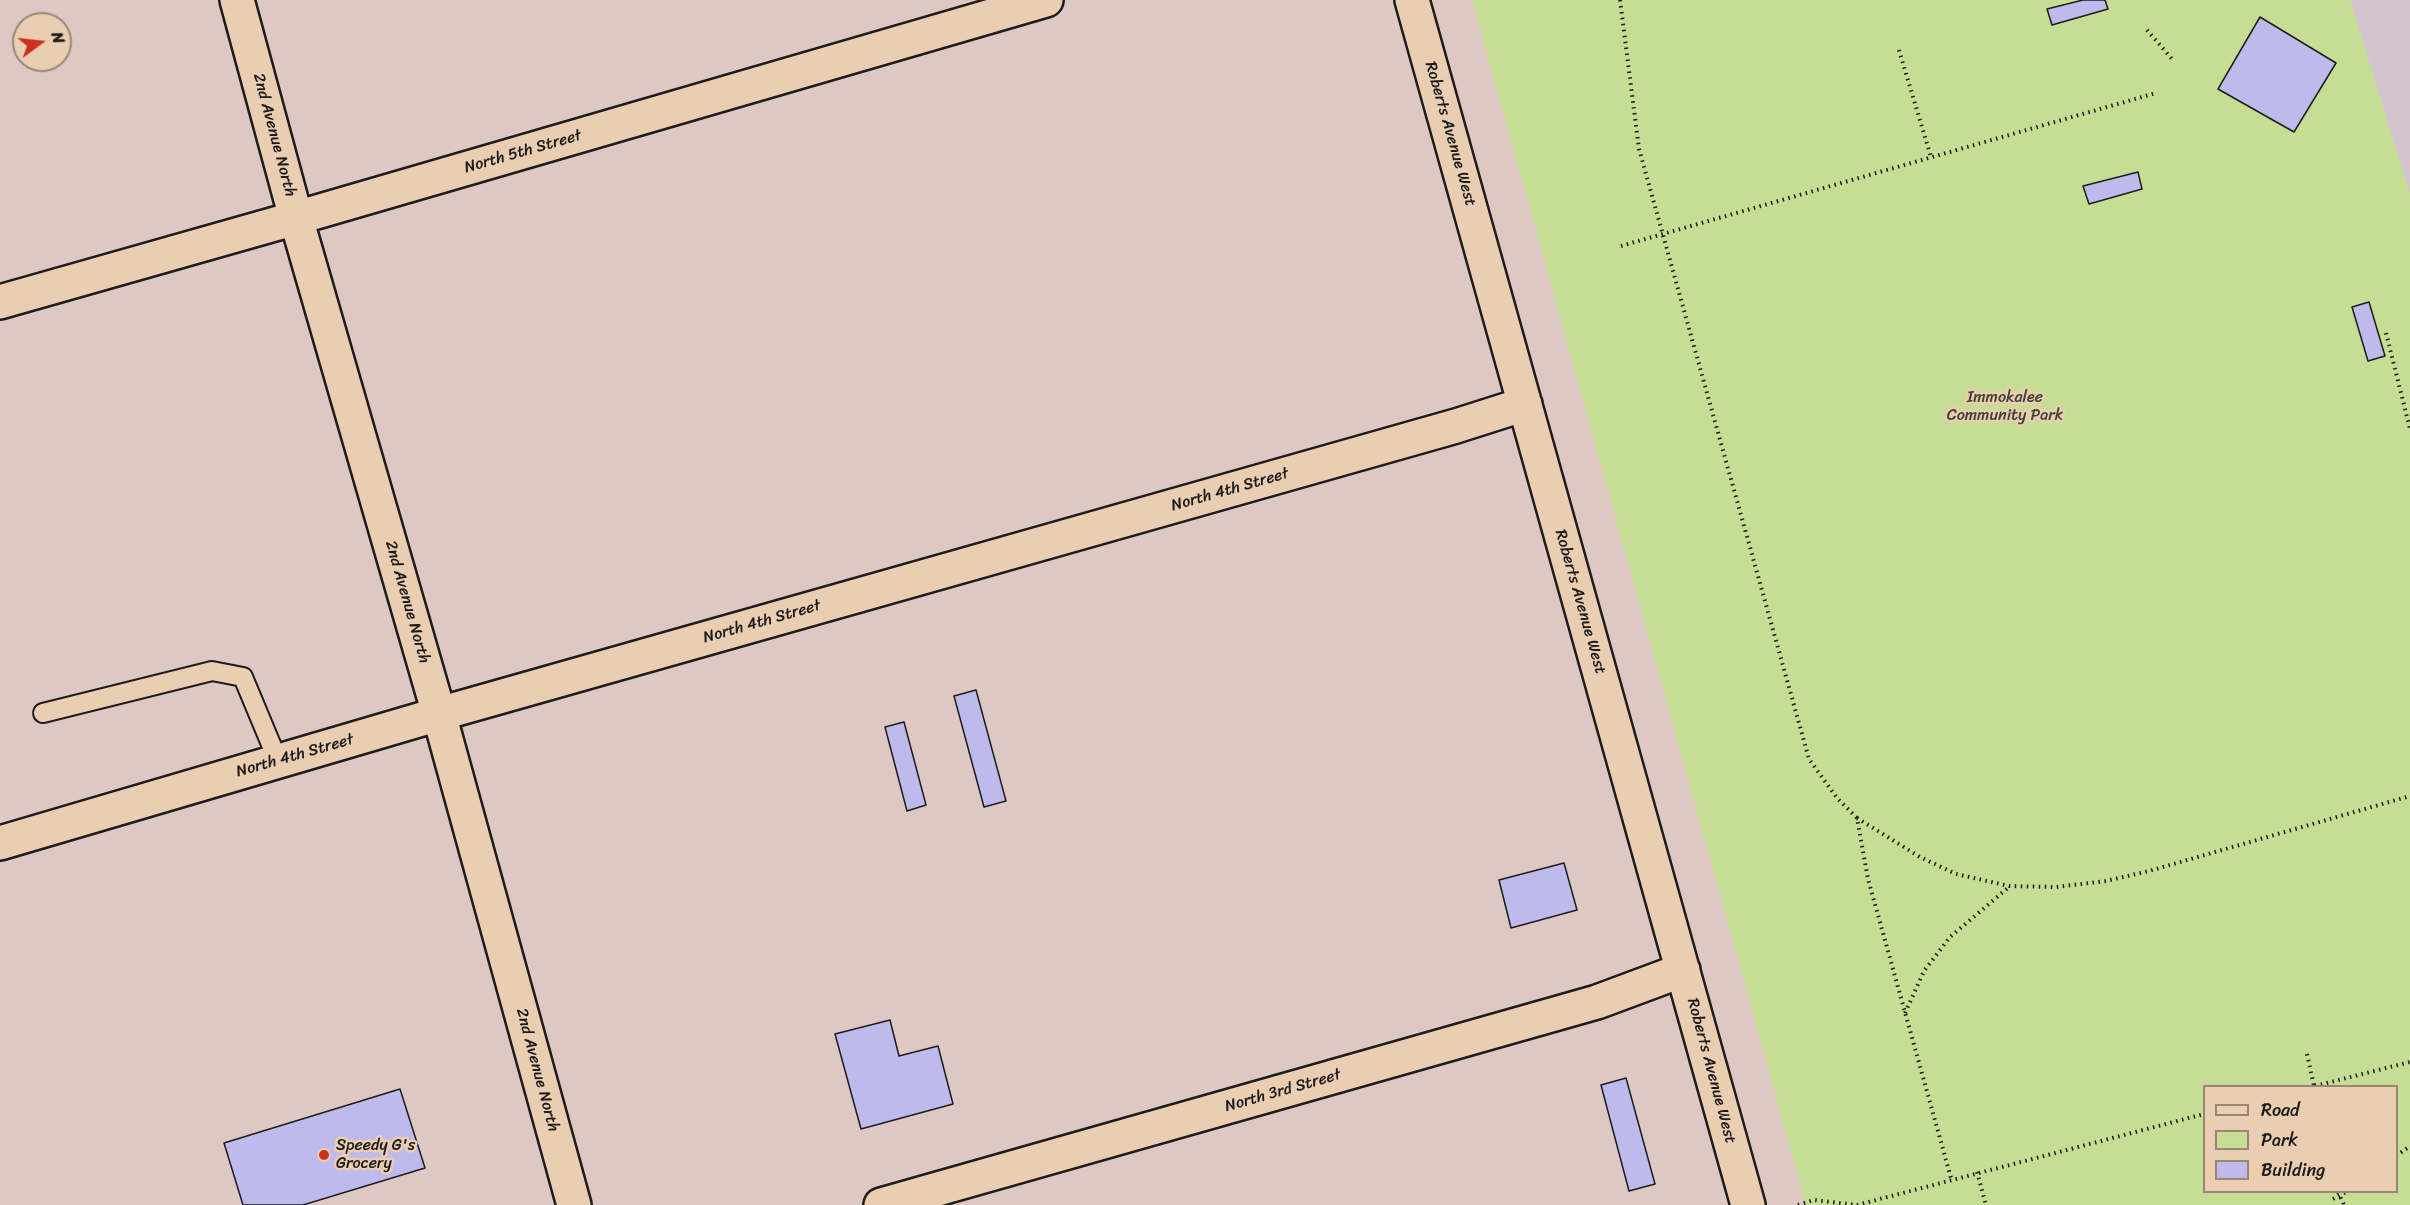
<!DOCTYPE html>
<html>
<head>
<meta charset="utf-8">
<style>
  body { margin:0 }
  #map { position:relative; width:2410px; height:1205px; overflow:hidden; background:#dec8c3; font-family:Sriracha,sans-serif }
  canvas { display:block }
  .legend { position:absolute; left:2203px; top:1085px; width:195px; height:108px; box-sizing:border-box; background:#ebceb2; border:2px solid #988776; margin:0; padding:8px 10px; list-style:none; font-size:18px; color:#1c1c1c }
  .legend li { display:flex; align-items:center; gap:12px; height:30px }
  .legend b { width:30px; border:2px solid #988776 }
  .north { position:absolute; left:12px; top:12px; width:60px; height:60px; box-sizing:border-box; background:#ebceb2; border:2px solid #988776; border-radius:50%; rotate:75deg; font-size:16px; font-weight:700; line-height:24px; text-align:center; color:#1c1c1c }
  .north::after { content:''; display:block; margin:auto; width:21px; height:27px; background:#c8321e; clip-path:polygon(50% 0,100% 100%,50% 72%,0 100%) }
</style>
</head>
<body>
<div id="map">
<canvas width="2410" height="1205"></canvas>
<ul class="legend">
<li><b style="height:8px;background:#ebceb2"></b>Road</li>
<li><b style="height:16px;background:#c6de94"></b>Park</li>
<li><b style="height:16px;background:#bebaec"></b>Building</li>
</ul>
<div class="north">N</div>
</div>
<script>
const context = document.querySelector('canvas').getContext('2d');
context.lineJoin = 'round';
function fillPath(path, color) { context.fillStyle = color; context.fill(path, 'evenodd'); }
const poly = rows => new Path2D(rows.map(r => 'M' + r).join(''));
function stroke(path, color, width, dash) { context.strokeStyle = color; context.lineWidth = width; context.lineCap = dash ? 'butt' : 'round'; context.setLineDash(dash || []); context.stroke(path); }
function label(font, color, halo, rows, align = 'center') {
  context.font = font + ' Sriracha,sans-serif'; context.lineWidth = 5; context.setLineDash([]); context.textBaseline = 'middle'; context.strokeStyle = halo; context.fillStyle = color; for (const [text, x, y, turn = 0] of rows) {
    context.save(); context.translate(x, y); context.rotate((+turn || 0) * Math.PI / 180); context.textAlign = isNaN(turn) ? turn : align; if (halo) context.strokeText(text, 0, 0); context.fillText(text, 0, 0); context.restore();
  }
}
fillPath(poly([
  [2350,0,2410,0,2410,194,2365,49]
]), '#d4c4cf');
fillPath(poly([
  [1472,0,2350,0,2410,194,2410,1205,1806,1205],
  [2204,1086,2396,1086,2396,1192,2204,1192]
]), '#c6de94');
const building = poly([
  [2083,0,2105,0,2108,9,2052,25,2047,9,2083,0],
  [2260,17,2336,63,2294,132,2218,89,2260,17],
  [2138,172,2142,189,2089,204,2083,186,2138,172],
  [2369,302,2385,356,2368,361,2352,307,2369,302],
  [976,690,1006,801,984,807,954,696,976,690],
  [904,722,926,805,907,811,885,727,904,722],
  [1564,863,1577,910,1511,928,1499,880,1564,863],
  [890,1020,899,1056,938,1046,953,1104,861,1129,835,1034,890,1020],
  [1626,1078,1655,1184,1629,1191,1601,1085,1626,1078],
  [400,1089,425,1168,303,1205,243,1205,224,1143,400,1089]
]);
fillPath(building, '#bebaec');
stroke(building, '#1c1c1c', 1.5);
const service = poly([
  [43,713,212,671,243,677,278,761]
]);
const minor = poly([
  [237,0,296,218,439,714,574,1205],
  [1412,0,1748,1205],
  [0,302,296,218,1046,0],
  [0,843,439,714,1456,426,1525,404],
  [881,1205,1597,1002,1683,970]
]);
stroke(service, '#1c1c1c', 22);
stroke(minor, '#1c1c1c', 38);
stroke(poly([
  [1620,0,1639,149,1809,759,1837,798,1857,818,1868,879,1951,1178],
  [2147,30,2172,59],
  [1899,50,1931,157],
  [1621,246,2156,93],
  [2386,333,2410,429],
  [1857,818,1920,857,1956,874,2009,886,2056,887,2106,881,2149,871,2410,796],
  [1905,1013,1924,971,1950,937,2009,887],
  [2307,1054,2314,1086],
  [2315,1086,2410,1062],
  [2396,1156,2410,1146],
  [1977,1172,1986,1205],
  [2338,1192,2344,1205],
  [2333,1199,2346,1192],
  [1798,1205,1814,1200,1857,1205,2204,1114]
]), '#1c1c1c', 4, [1.5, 4.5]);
stroke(service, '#ebceb2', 18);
stroke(minor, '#ebceb2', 33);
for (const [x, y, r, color] of [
  [324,1155,6,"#c8321e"]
]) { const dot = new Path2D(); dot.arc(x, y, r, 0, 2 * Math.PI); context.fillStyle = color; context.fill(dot); stroke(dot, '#ebceb2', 2); }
label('16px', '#1c1c1c', '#ebceb2', [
  ["Roberts Avenue West",1450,134,74],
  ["2nd Avenue North",274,135,75],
  ["North 5th Street",523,152,-16],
  ["North 4th Street",1230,490,-16],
  ["2nd Avenue North",407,602,74],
  ["Roberts Avenue West",1580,602,74],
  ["North 4th Street",762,622,-16],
  ["North 4th Street",295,756,-16],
  ["2nd Avenue North",537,1070,75],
  ["Roberts Avenue West",1711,1071,75],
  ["North 3rd Street",1283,1091,-16]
]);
label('16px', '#3e4334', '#ebceb2', [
  ["Immokalee",2005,398],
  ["Community Park",2005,416]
]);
label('16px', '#1c1c1c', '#ebceb2', [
  ["Speedy G's",336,1146],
  ["Grocery",336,1164]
], 'left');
</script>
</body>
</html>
